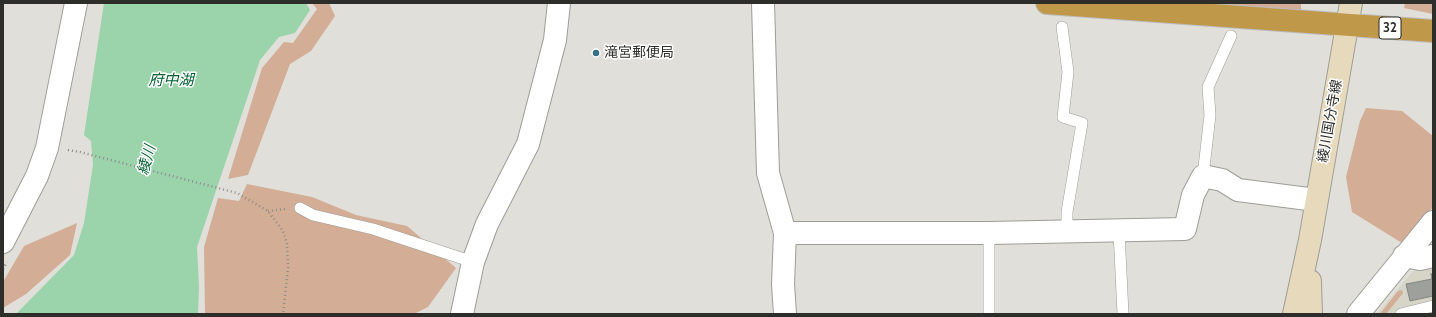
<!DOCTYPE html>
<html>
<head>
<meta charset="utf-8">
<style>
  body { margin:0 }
  #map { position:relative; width:1436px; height:317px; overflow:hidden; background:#e0dfd9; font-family:Cabin,sans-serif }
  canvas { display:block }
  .frame { position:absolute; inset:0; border:4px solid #2d2d2a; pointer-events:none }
</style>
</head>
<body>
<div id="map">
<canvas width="1436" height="317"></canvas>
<div class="frame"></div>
</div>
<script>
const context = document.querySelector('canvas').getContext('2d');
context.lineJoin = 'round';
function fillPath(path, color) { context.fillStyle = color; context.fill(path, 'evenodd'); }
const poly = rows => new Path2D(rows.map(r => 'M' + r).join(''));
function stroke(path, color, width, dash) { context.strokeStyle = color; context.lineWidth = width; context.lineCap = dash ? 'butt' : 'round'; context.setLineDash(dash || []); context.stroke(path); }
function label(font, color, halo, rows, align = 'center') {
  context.font = font + ' Cabin,"Noto Sans JP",sans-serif'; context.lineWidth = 3; context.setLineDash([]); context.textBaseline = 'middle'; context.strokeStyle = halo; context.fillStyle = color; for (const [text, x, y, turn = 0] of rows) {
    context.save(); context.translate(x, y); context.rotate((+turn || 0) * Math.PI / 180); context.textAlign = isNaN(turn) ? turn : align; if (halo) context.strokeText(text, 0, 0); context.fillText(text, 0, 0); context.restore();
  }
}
fillPath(poly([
  [1433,266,1433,314,1377,314,1413,271]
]), '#d6d5c7');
fillPath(poly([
  [312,3,329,3,335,16,311,51,290,64,248,175,228,179,262,68,284,42,293,43,317,9],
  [1162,3,1301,3,1301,10],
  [1405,3,1433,3,1433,14,1404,8],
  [1366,108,1402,111,1433,136,1433,207,1402,243,1352,212,1346,177,1360,121],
  [247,184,312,197,356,215,407,226,456,268,428,307,414,314,205,314,204,247,218,198,239,201],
  [77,223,70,255,26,294,3,308,3,282,24,246],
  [1402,290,1403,293,1386,314,1380,314,1398,291]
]), '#d3ad95');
fillPath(poly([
  [104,3,306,3,310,10,295,33,279,37,260,60,197,247,199,287,198,314,16,314,74,255,84,223,93,165,91,141,84,135]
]), '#9bd3ab');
const building = poly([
  [1431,274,1433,274,1433,296,1410,301,1406,284,1432,279,1431,274]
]);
fillPath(building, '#9ea19b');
stroke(building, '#848681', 1);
const service = poly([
  [1062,27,1068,72,1063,117,1082,123,1067,212,1067,232],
  [1203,176,1210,115,1208,87,1231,36],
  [300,208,313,215,373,229,473,262],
  [1119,231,1123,314],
  [989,233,989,314],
  [1401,314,1433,306]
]);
const minor = poly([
  [763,3,768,173,785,233,783,284,785,314],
  [785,233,989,233,1185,229,1193,195,1203,176,1222,180,1238,190,1316,200],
  [3,242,37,176,47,148,76,3],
  [1404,256,1420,259,1433,256],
  [462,314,473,262,487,224,528,144,555,40,559,3],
  [1358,314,1433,222]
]);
const secondary = poly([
  [1310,281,1311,314],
  [1294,314,1310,240,1351,3]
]);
const trunk = poly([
  [1047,3,1433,31]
]);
stroke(service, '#9d9d97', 12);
stroke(minor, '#9d9d97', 24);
stroke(secondary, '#9d9d97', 24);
stroke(trunk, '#bcbcbb', 24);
stroke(poly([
  [68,150,80,152,237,193,268,211,283,231,287,244,288,268,283,314],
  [268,211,285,209],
  [3,269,7,262]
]), '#8d8d88', 2.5, [1, 3]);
stroke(service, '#fff', 11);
stroke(minor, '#fff', 22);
stroke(secondary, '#e7d9bb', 22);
stroke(trunk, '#c0984a', 22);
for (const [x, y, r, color] of [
  [596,53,4,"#356f88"]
]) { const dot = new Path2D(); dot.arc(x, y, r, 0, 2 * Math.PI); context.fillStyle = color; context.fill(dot); stroke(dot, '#fffffe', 1.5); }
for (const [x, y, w] of [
  [1390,28,22]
]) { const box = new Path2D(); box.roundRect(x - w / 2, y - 11, w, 22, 3); context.fillStyle = '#fffffe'; context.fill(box); stroke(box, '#2d2d2a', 1); }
label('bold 13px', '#2d2d2a', null, [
  ["32",1390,28]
]);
label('14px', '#2d2d2a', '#fffffe', [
  ["滝宮郵便局",604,53]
], 'left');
label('14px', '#2d2d2a', '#fffffe', [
  ["綾川国分寺線",1330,121,-80]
]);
label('italic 15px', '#006032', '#fffffe', [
  ["府中湖",171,81],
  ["綾川",147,160,-75]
]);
</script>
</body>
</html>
